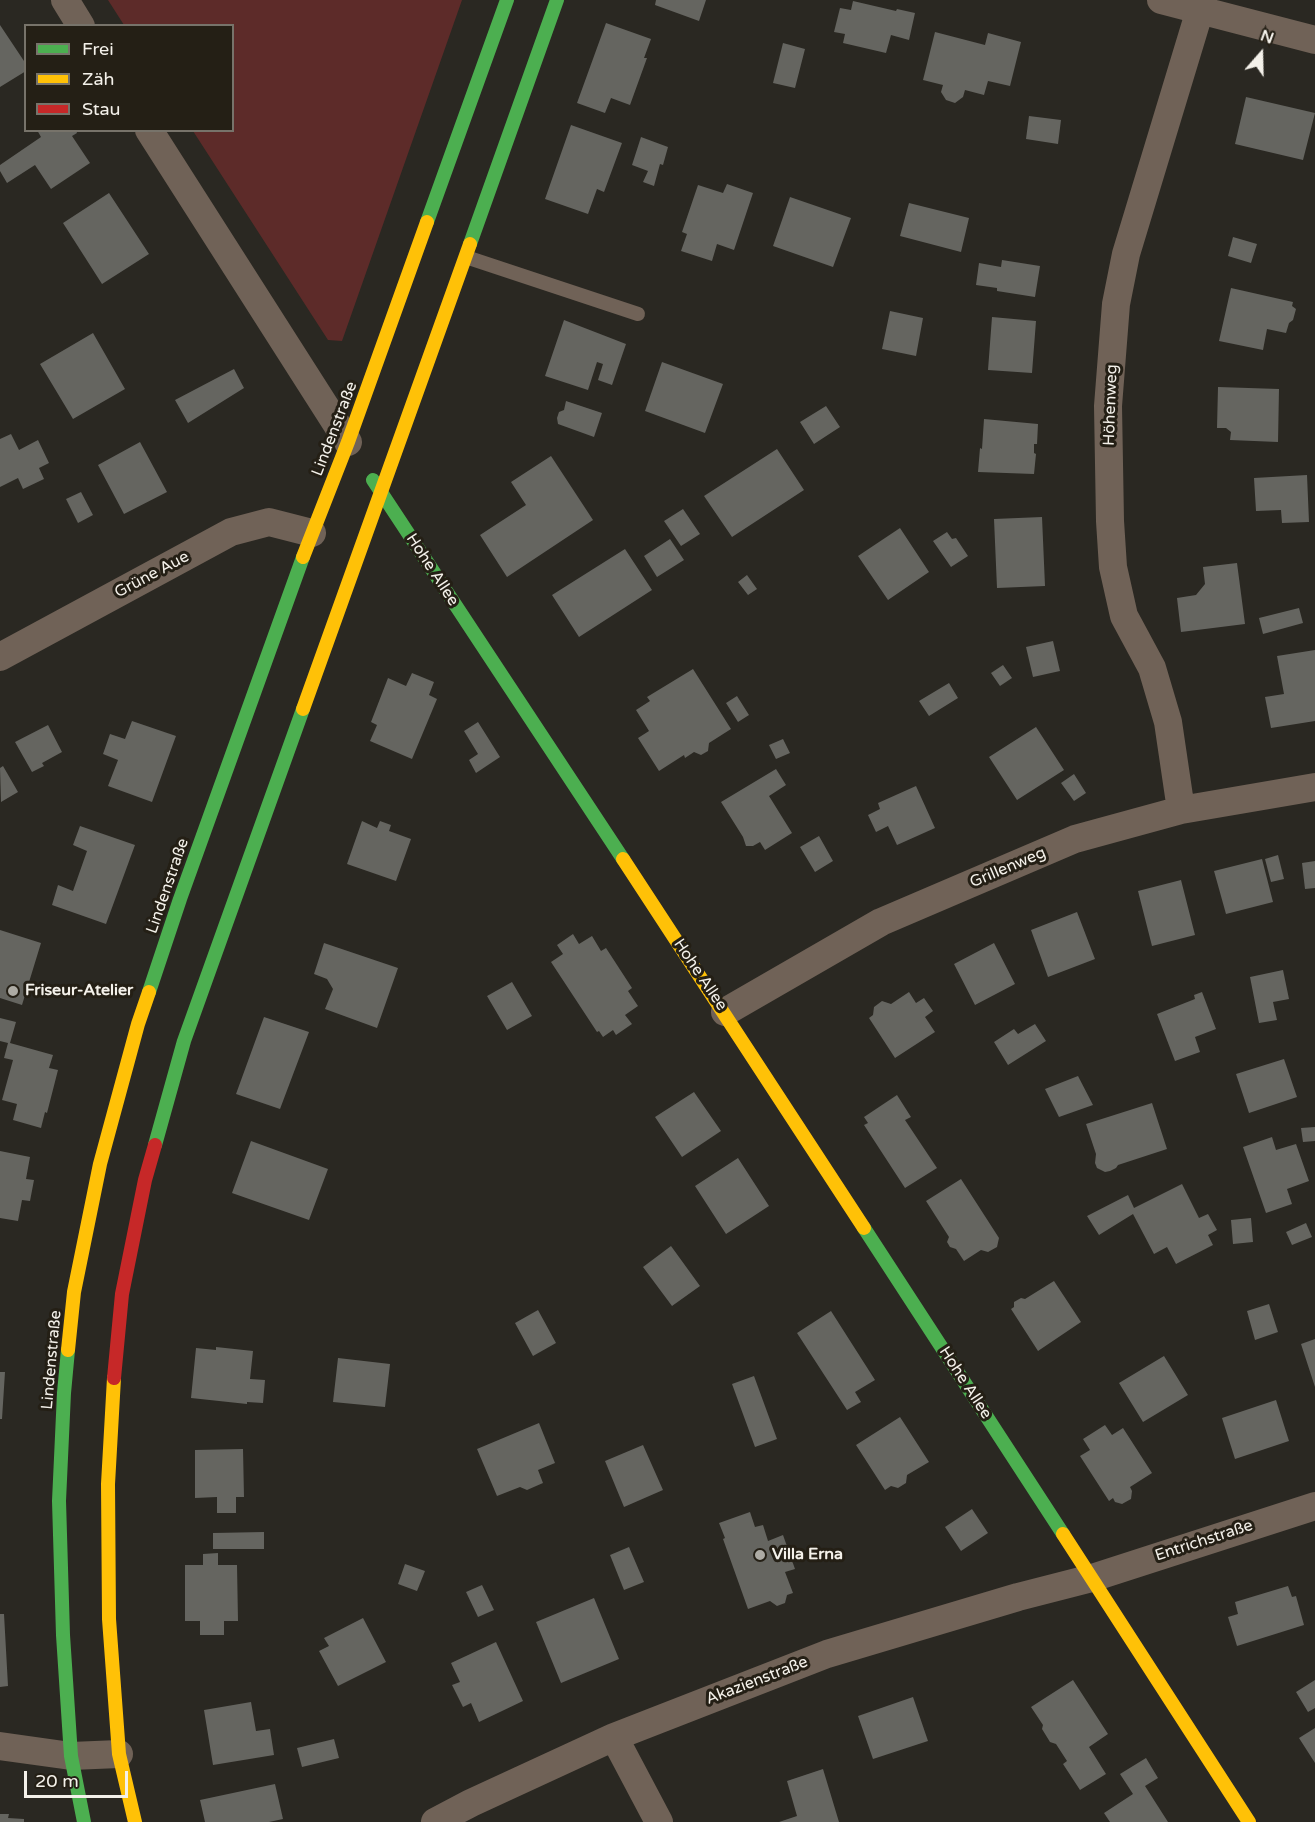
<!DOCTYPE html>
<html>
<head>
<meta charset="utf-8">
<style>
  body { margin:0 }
  #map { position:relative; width:1315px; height:1822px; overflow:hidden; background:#2a2822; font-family:"Varela Round",sans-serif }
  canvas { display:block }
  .legend { position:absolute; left:24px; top:24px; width:210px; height:108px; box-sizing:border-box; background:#241f15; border:2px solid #77736a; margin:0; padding:8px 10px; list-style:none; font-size:18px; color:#f4f1ea }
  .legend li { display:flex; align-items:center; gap:12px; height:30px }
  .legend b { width:30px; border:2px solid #77736a }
  .north { position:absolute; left:1231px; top:24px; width:60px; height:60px; -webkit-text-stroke:4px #241f15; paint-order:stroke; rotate:20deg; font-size:16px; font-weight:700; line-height:24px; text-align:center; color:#f4f1ea }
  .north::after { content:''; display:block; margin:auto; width:21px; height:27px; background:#f4f1ea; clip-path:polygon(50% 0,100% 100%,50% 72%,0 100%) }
  .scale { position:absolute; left:24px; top:1771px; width:104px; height:27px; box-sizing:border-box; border:3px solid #f4f1ea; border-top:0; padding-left:8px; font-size:18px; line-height:21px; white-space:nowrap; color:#f4f1ea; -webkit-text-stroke:4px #241f15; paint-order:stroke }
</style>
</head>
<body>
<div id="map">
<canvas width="1315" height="1822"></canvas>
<ul class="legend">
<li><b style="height:8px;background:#4caf50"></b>Frei</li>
<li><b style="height:8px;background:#ffc107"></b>Zäh</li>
<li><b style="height:8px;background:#c62828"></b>Stau</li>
</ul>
<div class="north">N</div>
<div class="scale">20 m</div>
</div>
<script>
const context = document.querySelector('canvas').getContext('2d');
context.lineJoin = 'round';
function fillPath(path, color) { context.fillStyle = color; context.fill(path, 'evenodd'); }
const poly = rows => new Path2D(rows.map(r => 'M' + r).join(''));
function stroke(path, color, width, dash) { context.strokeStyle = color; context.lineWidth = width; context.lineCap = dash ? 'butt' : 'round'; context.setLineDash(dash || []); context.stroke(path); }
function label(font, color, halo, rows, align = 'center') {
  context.font = font + ' "Varela Round",sans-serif'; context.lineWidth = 6; context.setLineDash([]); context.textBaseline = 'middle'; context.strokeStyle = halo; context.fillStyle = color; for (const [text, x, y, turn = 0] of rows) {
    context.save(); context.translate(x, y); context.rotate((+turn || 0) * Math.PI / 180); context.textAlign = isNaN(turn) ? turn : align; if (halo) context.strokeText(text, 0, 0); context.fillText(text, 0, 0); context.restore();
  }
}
fillPath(poly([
  [108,0,462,0,342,341,328,340,193,131,232,130,232,26,124,25]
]), '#5d2b29');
fillPath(poly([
  [656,0,706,0,699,21,655,5],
  [853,1,896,11,897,9,915,13,909,40,891,35,886,53,843,43,845,34,834,32,840,8,851,10],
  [606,23,651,39,644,58,647,58,630,105,611,98,605,113,577,103],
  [0,25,26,64,26,71,0,87],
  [935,32,985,45,988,33,1021,42,1010,86,988,81,984,95,965,90,963,97,955,103,946,100,941,92,943,85,923,80],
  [783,43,805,49,795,88,773,83],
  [1246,97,1315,113,1303,160,1235,144],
  [1029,116,1061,120,1058,144,1026,139],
  [571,125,622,143,604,192,597,189,588,214,545,199],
  [37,130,76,130,77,133,72,136,90,163,51,189,35,165,7,183,0,171,0,165,41,137],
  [641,137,668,147,663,165,660,164,654,186,643,182,648,171,632,165],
  [727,184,753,193,734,250,717,244,712,261,681,251,687,234,682,232,698,185,723,193],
  [109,193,149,254,102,284,63,223],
  [790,197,851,218,833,267,773,246],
  [909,203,969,218,961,252,900,236],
  [1233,237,1257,244,1251,263,1228,256],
  [1002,260,1040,266,1035,297,997,291,997,288,976,285,979,263,1001,267],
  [1231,288,1293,302,1292,306,1296,309,1293,320,1289,323,1286,333,1267,329,1263,350,1219,341],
  [890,311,923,318,916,356,882,349],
  [992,317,1036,321,1032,373,988,370],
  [564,320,626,344,612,385,598,380,603,364,597,362,588,390,545,376],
  [93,333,125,389,73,419,40,364],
  [662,362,723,384,705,433,645,411],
  [234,369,244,388,188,423,175,400],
  [1218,387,1279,389,1278,442,1230,440,1231,432,1226,428,1217,428],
  [566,401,602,413,594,437,558,424,557,418,559,412,564,410],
  [826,406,840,427,814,444,800,422],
  [984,419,1038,424,1037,444,1034,444,1034,453,1036,454,1034,474,978,472,980,448,982,449],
  [11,434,19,450,38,440,49,463,39,468,44,479,23,489,18,478,0,487,0,439],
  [140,442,167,492,124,514,98,465],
  [777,449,804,490,732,537,704,496],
  [551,456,593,520,507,577,480,535,526,505,511,482],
  [1307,475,1309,522,1282,523,1281,510,1256,511,1254,478],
  [81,492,93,515,78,523,66,499],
  [683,509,700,534,681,546,664,521],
  [1042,517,1045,586,997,588,994,519],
  [900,528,929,572,888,600,858,556],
  [947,532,952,539,956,538,968,556,951,567,933,541],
  [670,539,684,560,657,577,644,556],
  [625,549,652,590,579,637,552,595],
  [1237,563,1245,624,1181,632,1177,598,1196,595,1205,584,1203,567],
  [747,575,757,589,748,595,738,582],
  [1299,608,1303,623,1263,634,1259,618],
  [1053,641,1060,671,1033,677,1026,647],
  [1315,650,1315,721,1271,728,1265,697,1284,694,1277,656],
  [1003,665,1012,678,1000,686,991,673],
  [693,669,731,729,709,743,708,751,701,755,694,752,685,758,684,755,659,771,638,738,649,731,636,710,650,701,647,697],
  [412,673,434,682,429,695,437,699,412,759,370,741,377,725,371,722,388,678,406,686],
  [949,683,958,698,929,716,919,701],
  [737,696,749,715,738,722,726,703],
  [132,721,176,736,152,802,108,786,118,760,103,754,110,734,125,739],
  [478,722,500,757,476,773,469,760,478,754,464,731],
  [48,725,62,752,42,763,44,766,32,772,15,742],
  [1036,727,1064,770,1017,800,989,757],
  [783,739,790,753,776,759,769,745],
  [3,766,18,792,1,802,0,768],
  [776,769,786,785,769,796,792,833,765,850,760,842,753,846,746,846,743,837,721,802],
  [1074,774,1086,793,1074,801,1061,783],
  [916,786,935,828,897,845,888,826,876,832,868,815,880,809,878,803],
  [362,821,377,828,380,821,391,825,389,831,411,839,396,881,347,864],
  [80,826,135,845,106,924,52,905,58,885,73,891,87,851,73,845],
  [819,836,833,861,815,872,800,847],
  [1278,855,1284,879,1271,882,1265,859],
  [1262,859,1273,902,1226,914,1214,871],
  [1315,861,1315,888,1305,889,1302,863],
  [1181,880,1195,935,1152,946,1138,891],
  [1077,912,1095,959,1048,977,1031,930],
  [0,930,41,943,22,1005,0,998],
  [573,934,579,944,592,936,601,951,606,948,632,988,628,991,638,1006,625,1015,632,1024,616,1035,613,1030,603,1037,599,1031,597,1032,551,962,563,954,557,945],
  [324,943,398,968,377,1028,325,1009,333,989,327,979,314,974],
  [994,943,1015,984,975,1005,954,964],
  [1283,970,1289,999,1273,1002,1277,1020,1259,1023,1250,977],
  [512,982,532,1016,507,1030,487,996],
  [909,992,916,1003,924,998,933,1011,925,1017,935,1032,895,1058,869,1018,873,1015,874,1007,882,1001,891,1004],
  [1202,992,1216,1029,1195,1037,1200,1052,1175,1061,1157,1014,1195,999,1194,995],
  [264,1017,309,1032,280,1109,236,1094],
  [0,1018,16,1022,10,1043,53,1055,49,1068,58,1070,47,1113,45,1112,41,1128,13,1120,17,1104,2,1100,13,1060,4,1058,8,1043,0,1041],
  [1035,1024,1046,1041,1008,1065,994,1042,1014,1029,1018,1034],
  [1284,1059,1297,1097,1249,1113,1236,1074],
  [1078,1076,1093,1105,1059,1117,1045,1089],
  [694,1092,721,1131,682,1157,655,1117],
  [897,1095,911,1117,905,1120,937,1168,905,1188,864,1125,868,1123,864,1117],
  [1152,1103,1167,1149,1118,1165,1116,1168,1110,1171,1105,1172,1097,1168,1095,1163,1096,1154,1086,1124],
  [1315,1127,1315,1141,1303,1142,1301,1128],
  [1272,1137,1276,1150,1296,1144,1309,1181,1287,1189,1292,1204,1266,1213,1243,1147],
  [251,1141,328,1169,309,1220,232,1193],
  [0,1151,30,1157,26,1179,34,1180,30,1201,22,1200,18,1221,0,1218],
  [738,1158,769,1206,726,1234,695,1186],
  [961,1179,999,1238,997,1247,988,1252,981,1250,964,1261,956,1249,950,1247,947,1242,949,1237,926,1201],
  [1182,1184,1199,1218,1208,1214,1217,1230,1208,1235,1213,1245,1176,1264,1167,1247,1154,1254,1133,1214,1099,1235,1087,1216,1128,1195,1134,1208],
  [1251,1218,1253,1242,1233,1244,1231,1220],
  [1306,1223,1312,1237,1292,1245,1286,1232],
  [671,1246,700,1286,672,1306,643,1267],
  [1054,1281,1081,1322,1038,1351,1011,1309,1014,1307,1014,1302,1021,1298,1025,1299],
  [1269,1304,1278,1332,1255,1340,1247,1311],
  [538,1310,556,1343,533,1356,515,1323],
  [831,1311,875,1380,855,1392,861,1402,847,1410,797,1333],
  [1315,1339,1315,1387,1301,1344],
  [216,1347,253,1351,250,1379,265,1380,263,1403,247,1402,247,1404,191,1398,196,1348,216,1350],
  [1164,1356,1188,1395,1143,1422,1119,1383],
  [338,1358,390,1364,385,1407,333,1402],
  [0,1372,5,1372,2,1419,0,1419],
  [754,1376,777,1439,755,1447,732,1384],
  [1276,1400,1289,1441,1235,1459,1222,1418],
  [900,1417,929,1462,907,1475,906,1483,898,1488,891,1486,885,1490,856,1445],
  [539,1423,555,1463,538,1470,543,1483,527,1490,520,1487,497,1496,477,1449],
  [1105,1425,1112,1435,1123,1428,1152,1473,1130,1487,1132,1491,1131,1499,1122,1504,1115,1502,1113,1498,1109,1501,1080,1456,1090,1450,1083,1439],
  [643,1445,663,1490,624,1507,605,1461],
  [243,1449,244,1497,236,1497,236,1513,217,1513,217,1497,195,1498,195,1450],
  [972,1509,988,1533,961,1551,945,1527],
  [750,1512,755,1527,763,1525,768,1541,783,1535,795,1569,785,1572,793,1593,787,1595,785,1603,777,1606,770,1601,748,1609,723,1539,725,1538,719,1523],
  [264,1532,264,1549,213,1549,213,1533],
  [629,1547,644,1582,624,1590,610,1555],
  [218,1553,218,1565,237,1565,238,1621,224,1621,224,1635,200,1635,200,1621,185,1621,185,1565,203,1565,203,1554],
  [405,1564,425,1571,417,1591,398,1584],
  [482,1585,494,1610,478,1617,466,1592],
  [1288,1586,1292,1597,1296,1596,1304,1625,1237,1646,1228,1617,1238,1614,1235,1602],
  [594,1598,619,1659,561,1683,536,1622],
  [0,1614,4,1614,8,1686,0,1687],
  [363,1618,386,1662,338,1686,319,1651,329,1646,324,1638],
  [496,1642,523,1701,479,1722,471,1703,463,1707,452,1685,460,1682,451,1663],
  [1073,1680,1108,1734,1089,1747,1106,1774,1080,1790,1063,1764,1067,1761,1056,1744,1050,1742,1042,1729,1043,1725,1031,1707],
  [1315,1680,1315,1708,1308,1712,1296,1692],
  [913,1697,928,1741,873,1759,858,1716],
  [251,1702,256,1731,270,1729,274,1755,213,1765,204,1710],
  [1315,1728,1315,1763,1299,1738],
  [334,1739,339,1758,302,1767,297,1748],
  [1146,1758,1158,1778,1145,1786,1168,1822,1110,1822,1104,1813,1133,1794,1120,1774],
  [823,1769,839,1822,779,1822,797,1816,787,1781],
  [275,1784,283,1819,269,1822,205,1822,200,1800],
  [0,1814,9,1814,8,1818,24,1819,24,1822,0,1822]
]), '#656560');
stroke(poly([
  [466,257,638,314]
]), '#706257', 14);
stroke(poly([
  [65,0,81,26],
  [1161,0,1315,40],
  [149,130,348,442],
  [0,657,231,532,269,522,312,533],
  [1181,810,1168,722,1152,668,1124,616,1113,567,1110,521,1108,406,1116,304,1126,254,1203,0],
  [725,1012,881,922,1075,839,1181,810,1315,787],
  [614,1737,659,1822],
  [0,1746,71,1756,119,1754],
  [435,1822,471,1803,614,1737,827,1654,1018,1597,1092,1578,1315,1506]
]), '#706257', 28);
stroke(poly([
  [427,222,507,0],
  [470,244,557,0],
  [373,480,623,859],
  [149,992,180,899,303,557],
  [155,1145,184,1041,303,709],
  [864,1228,1063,1534],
  [68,1350,64,1393,59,1501,63,1635,71,1756,84,1822]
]), '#4caf50', 14);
stroke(poly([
  [303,557,348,442,427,222],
  [303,709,470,244],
  [623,859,864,1228],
  [68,1350,74,1292,100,1164,138,1024,149,992],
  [114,1378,108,1484,109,1619,119,1754,135,1822],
  [1063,1534,1249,1822]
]), '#ffc107', 14);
stroke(poly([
  [114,1378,122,1294,145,1180,155,1145]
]), '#c62828', 14);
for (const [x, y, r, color] of [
  [13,991,6,"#adaba4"],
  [760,1555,6,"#adaba4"]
]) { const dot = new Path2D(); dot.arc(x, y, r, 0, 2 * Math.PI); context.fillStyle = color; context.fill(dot); stroke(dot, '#241f15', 2); }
label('16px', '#f4f1ea', '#241f15', [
  ["Höhenweg",1111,405,-88],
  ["Lindenstraße",335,429,-69],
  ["Hohe Allee",432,570,57],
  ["Grüne Aue",152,575,-28],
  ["Grillenweg",1008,868,-23],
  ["Lindenstraße",168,886,-71],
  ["Hohe Allee",700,975,56],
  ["Lindenstraße",52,1360,-85],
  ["Hohe Allee",965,1383,57],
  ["Entrichstraße",1204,1541,-18],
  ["Akazienstraße",757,1681,-21]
]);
label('bold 16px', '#f4f1ea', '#241f15', [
  ["Friseur-Atelier",25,991],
  ["Villa Erna",772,1555]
], 'left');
</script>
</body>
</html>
